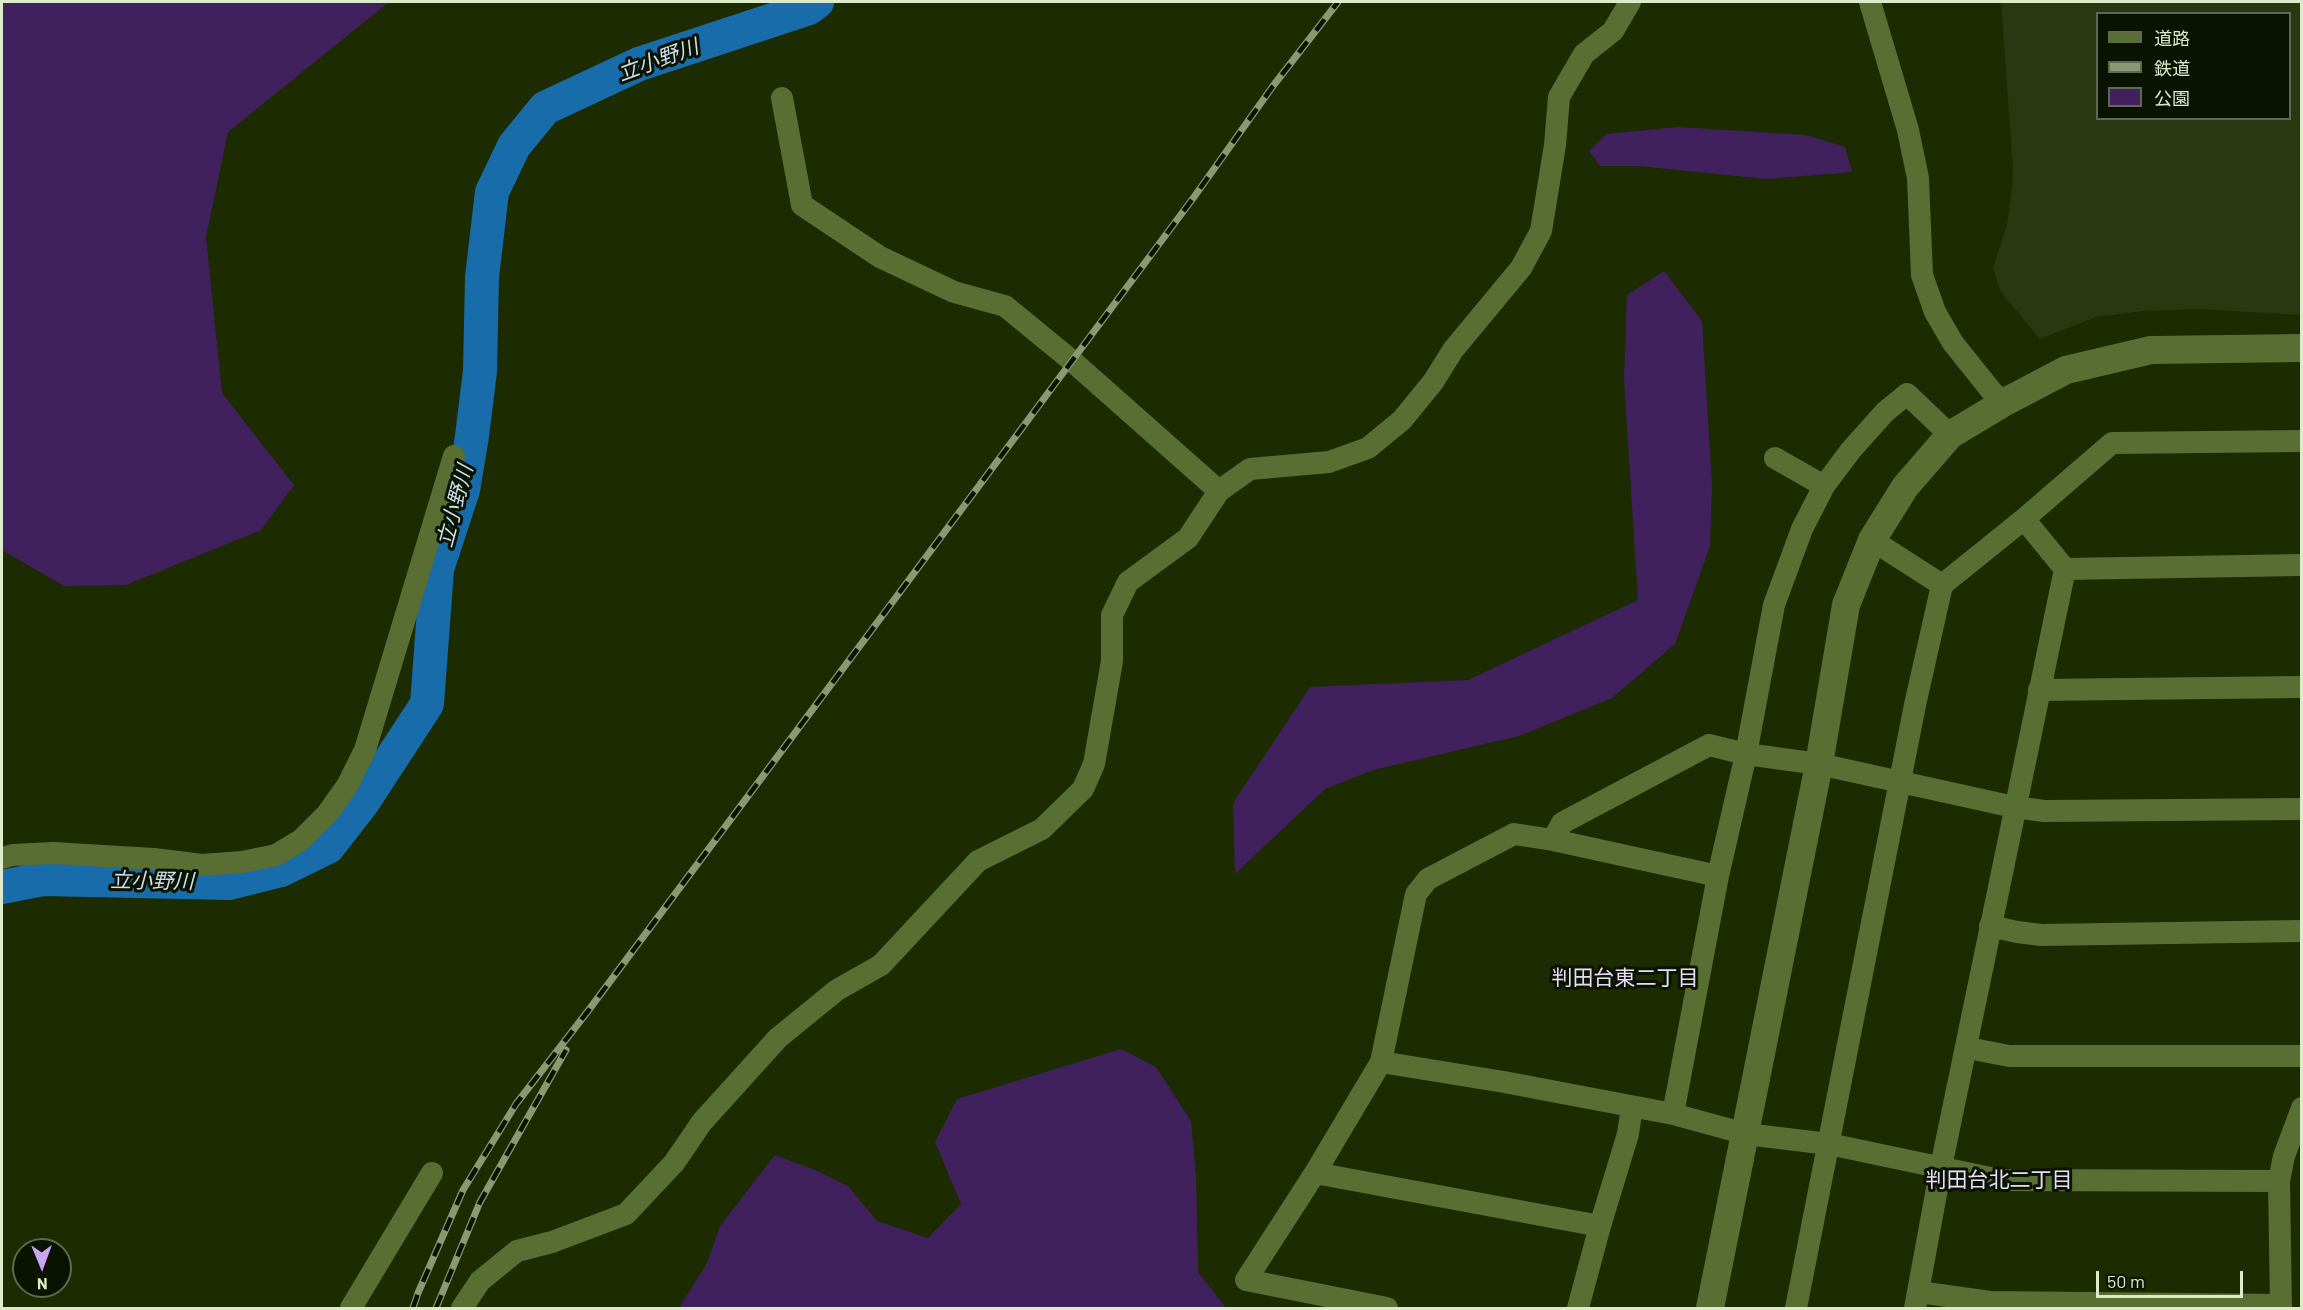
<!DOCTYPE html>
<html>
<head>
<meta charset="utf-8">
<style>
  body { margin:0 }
  #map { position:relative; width:2303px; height:1310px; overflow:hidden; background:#1d2b00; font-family:Barlow,"Noto Sans JP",sans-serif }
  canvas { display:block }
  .frame { position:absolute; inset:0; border:3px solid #deebcb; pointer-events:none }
  .legend { position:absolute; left:2096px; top:12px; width:195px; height:108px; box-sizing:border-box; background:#0a1200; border:2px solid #5f6951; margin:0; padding:8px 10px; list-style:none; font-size:18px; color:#deebcb }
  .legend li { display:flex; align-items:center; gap:12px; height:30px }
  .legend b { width:30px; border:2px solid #5f6951 }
  .north { position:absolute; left:12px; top:1238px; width:60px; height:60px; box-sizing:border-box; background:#0a1200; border:2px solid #5f6951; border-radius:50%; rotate:179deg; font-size:16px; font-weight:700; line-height:24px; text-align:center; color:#deebcb }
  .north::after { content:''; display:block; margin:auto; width:21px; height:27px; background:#c8a5ef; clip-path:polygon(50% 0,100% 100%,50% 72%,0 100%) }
  .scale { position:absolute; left:2096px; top:1271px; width:147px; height:27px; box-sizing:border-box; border:3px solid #deebcb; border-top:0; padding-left:8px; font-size:18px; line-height:21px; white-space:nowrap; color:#deebcb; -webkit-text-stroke:4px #0a1200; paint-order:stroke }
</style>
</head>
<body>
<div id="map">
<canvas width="2303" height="1310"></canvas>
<div class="frame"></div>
<ul class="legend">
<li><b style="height:8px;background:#586e32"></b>道路</li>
<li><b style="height:8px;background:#8a9873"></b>鉄道</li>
<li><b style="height:16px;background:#41215d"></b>公園</li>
</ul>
<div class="north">N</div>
<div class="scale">50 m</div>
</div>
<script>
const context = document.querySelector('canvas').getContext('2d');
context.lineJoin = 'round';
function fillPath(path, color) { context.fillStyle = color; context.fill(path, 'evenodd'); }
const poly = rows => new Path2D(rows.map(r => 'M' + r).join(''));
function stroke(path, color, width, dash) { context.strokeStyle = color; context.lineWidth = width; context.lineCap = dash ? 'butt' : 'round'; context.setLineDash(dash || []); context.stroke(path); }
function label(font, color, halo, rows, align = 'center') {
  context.font = font + ' Barlow,"Noto Sans JP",sans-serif'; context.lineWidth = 6; context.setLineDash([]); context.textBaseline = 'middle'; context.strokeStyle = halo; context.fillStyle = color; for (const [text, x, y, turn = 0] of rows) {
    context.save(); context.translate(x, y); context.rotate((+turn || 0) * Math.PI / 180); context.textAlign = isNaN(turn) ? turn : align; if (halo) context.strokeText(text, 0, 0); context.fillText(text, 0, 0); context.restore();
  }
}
fillPath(poly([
  [2001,2,2301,2,2301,315,2198,309,2144,311,2096,317,2040,339,2001,292,1993,268,2007,225,2012,189,2013,169],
  [2098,14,2290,14,2290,118,2098,118]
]), '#2a3713');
fillPath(poly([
  [2,2,389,2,228,132,206,237,222,393,294,485,261,530,126,585,64,586,2,550],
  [1678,127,1806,135,1845,147,1852,172,1766,179,1639,166,1600,166,1589,151,1606,134],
  [1664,271,1702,321,1712,485,1710,546,1675,644,1612,698,1519,736,1373,770,1325,789,1235,874,1233,803,1310,687,1468,680,1638,600,1624,380,1627,295],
  [1121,1049,1156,1067,1191,1121,1196,1176,1198,1272,1226,1308,679,1308,707,1263,720,1226,775,1155,815,1170,848,1186,877,1221,928,1238,961,1204,935,1142,957,1099]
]), '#41215d');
stroke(poly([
  [2,887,43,879,229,883,281,870,328,847,363,802,427,704,437,569,463,490,472,436,480,371,482,277,492,192,514,146,545,108,639,64,809,8,817,2]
]), '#176ca9', 34);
stroke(poly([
  [1870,2,1908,130,1918,178,1922,275,1935,312,1953,343,1993,393,2005,402],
  [782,98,802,205,880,257,954,292,1005,306,1071,360,1219,491],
  [1775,458,1824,486],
  [2024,519,2112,443,2302,441],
  [1872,540,1942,585],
  [2039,690,2302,687],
  [1553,840,1562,823,1709,745,1746,754,1819,764,2014,807,2044,811,2302,809],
  [2,858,13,855,53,853,154,859,202,865,242,862,276,855,301,840,327,814,347,786,365,750,454,456],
  [1990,926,2017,932,2041,935,2302,931],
  [1968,1048,2009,1056,2302,1056],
  [1381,1062,1504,1082,1673,1114,1746,1134,1829,1144,2000,1180,2279,1181],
  [1673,1114,1718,876,1746,754,1774,605,1802,529,1824,486,1851,450,1885,412,1907,394,1950,435],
  [1315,1173,1600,1226],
  [1919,1292,1990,1302,2281,1305],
  [351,1308,432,1173],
  [462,1308,480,1281,517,1251,552,1242,626,1214,674,1163,702,1122,778,1038,837,990,881,965,978,861,1042,829,1083,789,1094,764,1112,661,1112,615,1128,582,1188,538,1219,491,1250,469,1329,462,1368,448,1402,420,1433,382,1453,350,1521,268,1541,231,1555,145,1559,97,1584,54,1613,31,1630,2],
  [1387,1308,1246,1280,1315,1173,1381,1062,1416,894,1428,879,1514,834,1553,840,1718,876],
  [1578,1308,1600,1226,1628,1134,1632,1107],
  [1796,1308,1915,705,1942,585,2024,519,2065,569,2302,565],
  [1915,1308,1941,1167,2065,569],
  [2281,1308,2279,1181,2284,1156,2302,1108]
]), '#586e32', 22);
stroke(poly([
  [1710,1308,1819,764,1846,605,1872,540,1905,487,1950,435,2005,402,2066,370,2151,350,2302,348]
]), '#586e32', 28);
const rail = poly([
  [413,1308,418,1293,463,1190,516,1104,588,1011,1194,197,1273,86,1338,2],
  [436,1308,480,1202,566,1050]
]);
stroke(rail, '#8a9873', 7);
stroke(rail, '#0a1200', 4.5, [14]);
label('italic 21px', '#ccdeef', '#0a1200', [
  ["立小野川",658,60,-20],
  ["立小野川",455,506,-75],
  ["立小野川",152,881,1]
]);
label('21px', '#e8dbf7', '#0a1200', [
  ["判田台東二丁目",1625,978],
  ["判田台北二丁目",1999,1180]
]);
</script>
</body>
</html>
